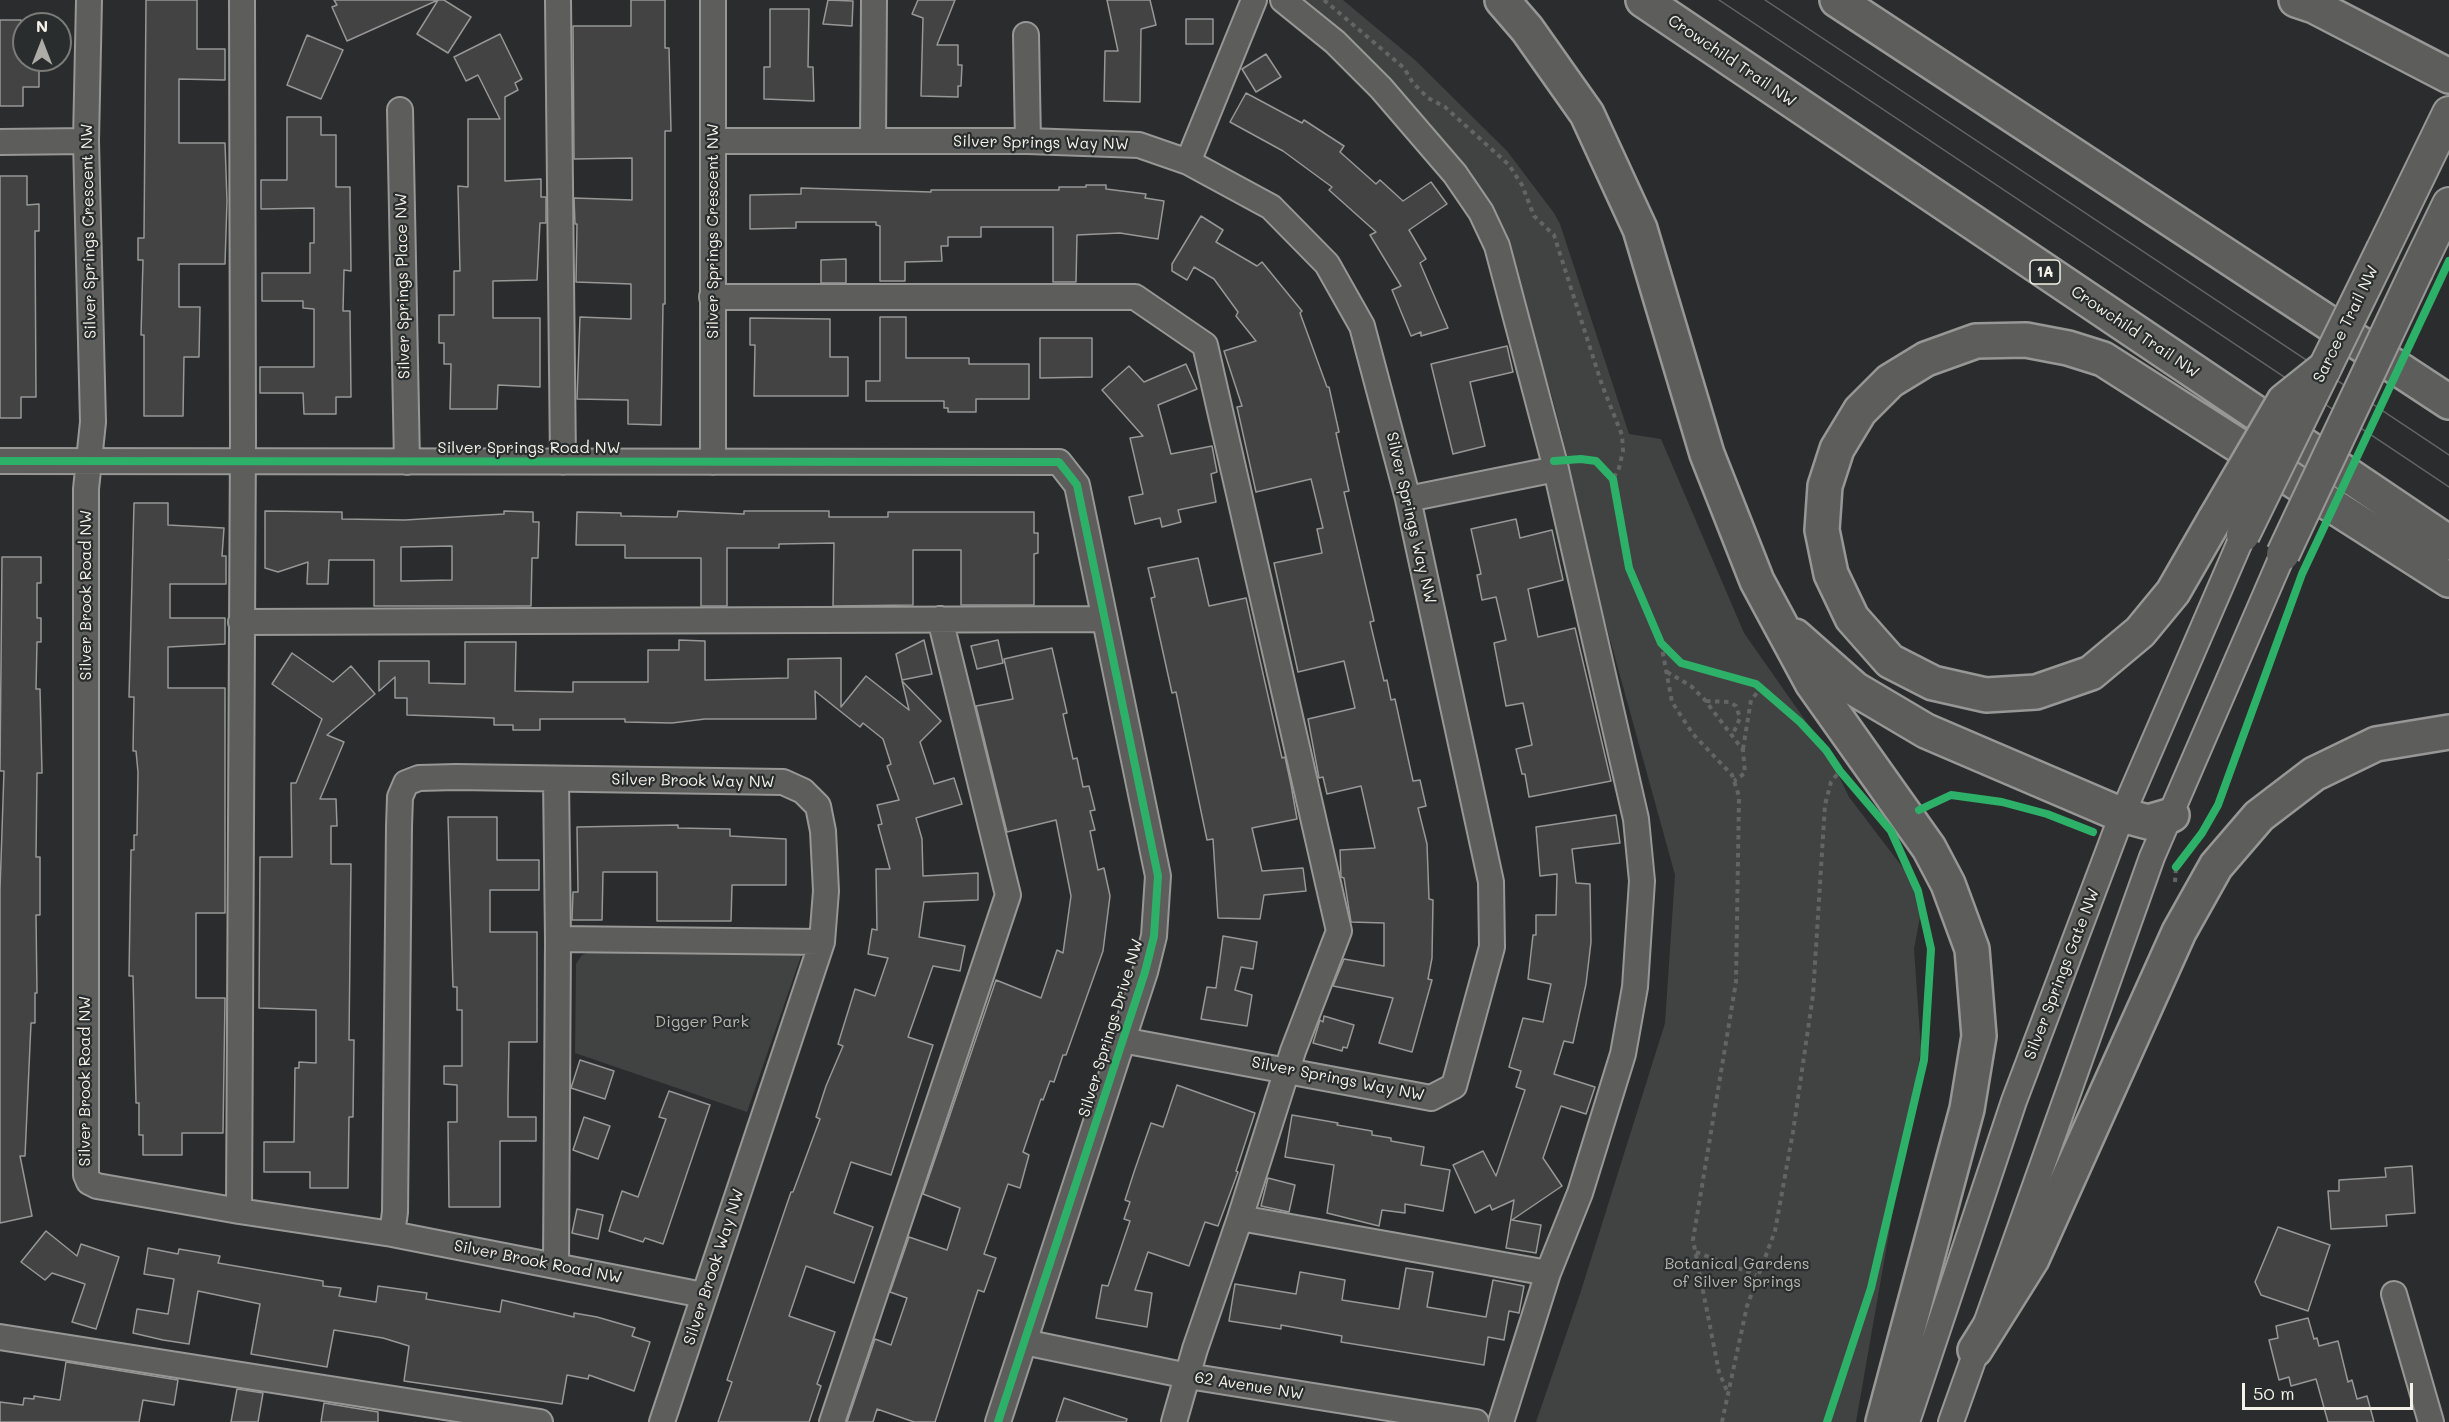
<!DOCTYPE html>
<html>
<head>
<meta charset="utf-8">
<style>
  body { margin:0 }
  #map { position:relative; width:2449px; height:1422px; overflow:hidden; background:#2b2c2d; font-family:Mali,sans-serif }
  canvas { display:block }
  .north { position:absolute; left:12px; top:12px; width:60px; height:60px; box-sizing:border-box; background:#2a2d2e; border:2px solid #7b7b78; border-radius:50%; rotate:0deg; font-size:16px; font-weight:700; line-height:24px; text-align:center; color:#f4f1e8 }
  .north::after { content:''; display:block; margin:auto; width:21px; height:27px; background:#aeaca7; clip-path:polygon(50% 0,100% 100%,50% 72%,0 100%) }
  .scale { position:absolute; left:2242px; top:1383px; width:171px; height:27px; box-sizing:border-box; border:3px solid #f4f1e8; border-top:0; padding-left:8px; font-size:18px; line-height:21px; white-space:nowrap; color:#f4f1e8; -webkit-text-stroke:4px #2a2d2e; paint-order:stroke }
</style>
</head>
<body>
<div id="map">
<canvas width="2449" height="1422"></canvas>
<div class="north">N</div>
<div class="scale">50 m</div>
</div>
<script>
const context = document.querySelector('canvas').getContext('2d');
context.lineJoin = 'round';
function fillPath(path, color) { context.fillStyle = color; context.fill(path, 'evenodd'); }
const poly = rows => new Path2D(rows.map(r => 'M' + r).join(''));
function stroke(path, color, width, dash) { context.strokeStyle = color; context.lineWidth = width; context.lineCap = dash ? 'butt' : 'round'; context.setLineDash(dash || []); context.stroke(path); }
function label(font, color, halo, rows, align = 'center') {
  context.font = font + ' Mali,sans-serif'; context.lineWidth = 4.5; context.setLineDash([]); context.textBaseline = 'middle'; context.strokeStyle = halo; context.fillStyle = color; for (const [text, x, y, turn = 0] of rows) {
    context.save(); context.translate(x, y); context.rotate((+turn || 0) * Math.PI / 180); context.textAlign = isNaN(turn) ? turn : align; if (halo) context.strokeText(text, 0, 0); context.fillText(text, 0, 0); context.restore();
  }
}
fillPath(poly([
  [1295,0,1343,0,1415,60,1507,151,1554,213,1560,224,1629,434,1661,439,1744,633,1826,750,1849,797,1910,877,1920,917,1914,949,1921,1050,1856,1422,1536,1422,1580,1294,1665,1023,1675,875,1574,509,1568,459,1553,400,1494,211],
  [591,952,802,953,747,1112,575,1053,576,964,582,955]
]), '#414242');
const building = poly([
  [146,0,197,0,197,49,225,49,225,80,179,79,179,143,225,143,227,201,225,264,179,264,179,307,200,307,199,357,184,357,183,416,144,416,144,335,141,335,143,260,138,260,138,238,144,238,146,0],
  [334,0,444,0,471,17,448,53,417,34,438,0,347,41,332,7,337,5,334,0],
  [631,0,665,0,665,48,669,48,671,131,665,131,665,304,663,304,661,425,628,424,628,400,577,399,580,317,631,319,631,284,576,282,577,224,575,224,574,198,632,200,632,158,574,159,573,26,631,26,631,0],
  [828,0,853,1,852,26,823,24,828,0],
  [918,0,955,0,937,45,958,45,958,65,962,65,961,86,958,86,958,97,921,96,923,18,912,14,918,0],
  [1107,0,1150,0,1156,25,1141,29,1140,102,1104,101,1105,51,1118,51,1107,0],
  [770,9,809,9,808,67,813,67,814,101,764,99,764,67,770,67,770,9],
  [1186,19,1213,19,1213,44,1186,44,1186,19],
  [0,20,21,20,21,27,24,27,24,60,39,60,39,87,23,87,23,106,0,106,0,20],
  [500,34,522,79,515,83,518,90,505,97,505,181,541,179,541,197,546,197,546,223,540,223,537,280,493,281,493,318,540,318,540,387,498,385,497,409,450,409,451,364,444,364,444,343,439,343,439,315,454,315,454,271,460,271,458,186,468,187,468,119,500,119,478,75,466,81,454,57,500,34],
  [307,35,343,50,321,99,287,85,307,35],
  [1266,54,1281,77,1256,92,1242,69,1266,54],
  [1246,93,1302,123,1304,120,1344,146,1340,152,1376,184,1380,180,1403,201,1431,182,1447,204,1409,230,1426,259,1420,263,1448,328,1421,336,1421,332,1411,336,1392,290,1401,286,1370,235,1376,232,1329,190,1332,187,1283,151,1230,122,1246,93],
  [287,117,321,117,321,135,336,135,336,187,350,187,351,271,344,270,343,311,350,311,351,397,336,397,336,414,304,414,303,393,260,393,260,367,314,367,314,309,303,308,303,301,262,301,262,273,310,273,310,243,314,243,314,208,261,209,261,180,287,180,287,117],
  [0,176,27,176,27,205,39,204,39,231,35,231,36,397,21,397,21,418,0,418,0,176],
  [1086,185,1106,185,1106,189,1146,194,1145,198,1164,201,1158,239,1120,233,1077,235,1076,282,1053,282,1053,227,981,227,981,237,948,237,948,246,941,246,942,261,905,262,905,281,880,281,880,226,876,225,876,222,796,222,796,228,750,229,750,195,801,194,801,188,931,192,931,190,1059,190,1059,187,1086,187,1086,185],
  [1201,216,1223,230,1216,242,1257,266,1262,262,1302,311,1300,313,1327,387,1329,387,1339,432,1336,433,1349,491,1344,492,1374,621,1370,622,1384,681,1387,680,1391,700,1395,699,1413,781,1420,780,1426,806,1418,808,1427,844,1429,899,1433,900,1432,958,1428,979,1432,980,1412,1052,1379,1043,1393,998,1333,986,1344,959,1384,966,1384,923,1351,922,1344,878,1341,877,1340,850,1375,848,1361,786,1327,794,1323,777,1319,778,1308,719,1355,708,1344,661,1298,672,1274,563,1322,553,1317,529,1323,528,1311,479,1256,492,1237,407,1242,406,1224,351,1256,341,1236,316,1238,312,1214,279,1194,267,1187,280,1172,271,1172,264,1201,216],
  [846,259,846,283,821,283,821,260,846,259],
  [880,317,906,317,906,358,969,358,969,364,1029,364,1029,399,976,399,976,412,948,412,948,408,944,408,944,401,866,401,866,381,880,381,880,317],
  [750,318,830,319,830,357,848,357,848,396,754,396,755,345,750,345,750,318],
  [1040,338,1092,338,1092,377,1040,378,1040,338],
  [1507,346,1513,372,1470,382,1485,446,1453,454,1431,364,1507,346],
  [1186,364,1197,389,1158,405,1171,454,1212,446,1217,472,1211,474,1216,502,1178,510,1181,522,1162,527,1160,518,1135,524,1129,497,1143,494,1130,438,1143,436,1102,390,1129,366,1144,382,1186,364],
  [134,503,168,503,168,525,224,528,222,556,226,556,226,584,170,584,170,618,225,618,225,644,168,647,168,688,225,688,225,913,196,913,196,998,225,998,223,1133,182,1133,182,1155,143,1155,143,1135,139,1135,139,1103,136,1103,133,976,129,976,131,850,134,850,134,835,137,835,138,772,136,751,133,751,134,697,129,697,134,503],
  [265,511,342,512,342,519,405,520,504,514,504,511,533,512,533,522,539,522,538,558,532,558,531,606,374,606,374,560,329,560,328,584,307,584,308,562,278,572,265,568,265,511],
  [452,546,452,580,401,581,401,547,452,546],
  [678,511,744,514,744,511,829,511,829,517,888,517,888,512,1034,512,1034,533,1038,533,1038,553,1034,554,1034,605,961,605,961,550,913,550,913,605,833,606,834,543,779,544,779,548,727,548,727,606,701,606,701,558,625,558,625,545,576,545,577,512,621,513,621,516,677,517,678,511],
  [1516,519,1520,538,1552,530,1563,580,1528,589,1538,637,1575,628,1611,781,1529,797,1525,774,1522,774,1516,749,1532,745,1523,703,1506,706,1494,643,1506,640,1496,597,1482,600,1477,575,1481,574,1471,529,1516,519],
  [2,557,41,557,41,583,37,583,37,618,41,618,41,642,37,642,36,689,40,689,42,773,37,773,36,857,40,857,40,915,36,915,37,993,35,993,35,1023,31,1023,25,1156,20,1156,32,1216,0,1223,0,890,4,771,0,771,2,557],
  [1198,558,1209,606,1246,598,1282,758,1285,757,1291,785,1297,819,1252,828,1262,871,1303,868,1306,891,1264,895,1260,919,1218,918,1213,839,1207,840,1176,692,1172,693,1151,598,1155,597,1148,568,1198,558],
  [679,640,705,641,705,680,788,678,788,659,841,658,841,707,866,676,909,710,902,681,941,721,920,742,934,784,954,778,962,804,916,818,922,839,923,876,978,873,978,900,924,902,919,937,965,946,960,971,933,966,908,1037,933,1045,891,1175,851,1162,834,1213,873,1227,854,1283,806,1266,789,1316,835,1332,817,1384,821,1386,809,1422,718,1422,732,1382,727,1380,791,1192,793,1192,820,1119,816,1117,826,1086,843,1046,838,1044,855,989,875,996,888,958,868,954,872,929,877,930,876,869,890,869,878,825,882,824,877,805,899,800,887,766,891,764,883,739,863,723,860,727,815,691,816,719,705,719,672,723,625,722,625,719,540,719,540,730,513,730,513,725,494,725,494,718,407,715,407,698,395,698,395,677,379,691,379,661,429,661,429,683,465,684,465,642,516,642,515,691,573,692,573,682,648,682,648,650,679,650,679,640],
  [924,640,932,674,902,680,896,654,924,640],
  [998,640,1003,663,977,669,971,646,998,640],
  [1052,648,1067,713,1063,714,1073,759,1077,758,1083,787,1089,786,1095,810,1090,811,1095,830,1090,831,1098,870,1104,868,1110,896,1103,951,1066,1055,1063,1055,1054,1082,1050,1081,1043,1100,1041,1099,1023,1152,1029,1155,1020,1188,1008,1184,984,1254,996,1258,984,1292,978,1290,935,1422,914,1422,877,1409,873,1422,847,1422,875,1339,891,1345,907,1298,890,1292,909,1237,947,1250,960,1208,923,1194,996,980,1041,998,1057,950,1063,953,1071,896,1056,820,1007,832,976,706,1013,699,1004,659,1052,648],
  [292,653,333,682,351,666,375,694,327,735,344,742,320,799,336,799,337,826,331,826,331,864,351,864,349,1040,354,1040,353,1117,349,1117,348,1188,310,1188,310,1172,264,1172,264,1142,294,1142,295,1068,299,1068,299,1062,316,1063,316,1010,259,1008,260,857,292,857,291,783,296,783,322,719,272,684,292,653],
  [1616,815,1620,843,1572,849,1576,883,1590,884,1591,942,1586,984,1573,1043,1564,1041,1554,1074,1595,1087,1586,1114,1561,1106,1543,1158,1562,1186,1512,1220,1541,1225,1536,1253,1506,1248,1514,1200,1492,1210,1490,1205,1475,1213,1453,1165,1483,1151,1496,1176,1525,1090,1516,1087,1521,1071,1509,1067,1523,1018,1543,1022,1551,984,1528,979,1533,935,1536,935,1536,915,1556,915,1557,874,1540,876,1536,827,1616,815],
  [448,817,497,817,497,860,539,860,539,890,490,890,490,932,537,932,537,1042,509,1042,508,1097,508,1117,536,1117,536,1141,500,1141,500,1207,449,1207,448,1122,457,1122,457,1085,444,1084,444,1066,462,1066,462,1010,457,1010,457,987,453,987,448,817],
  [678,825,678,828,730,829,730,836,786,839,786,885,732,885,731,921,657,921,657,872,603,872,602,920,572,920,573,892,578,892,577,827,678,825],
  [1223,936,1257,942,1253,969,1241,967,1235,990,1252,995,1247,1026,1201,1019,1207,987,1216,988,1223,936],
  [1324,1016,1354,1025,1347,1048,1343,1047,1342,1051,1313,1043,1320,1020,1323,1022,1324,1016],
  [580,1060,614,1071,605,1099,571,1088,580,1060],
  [1177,1085,1255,1113,1236,1171,1238,1172,1218,1226,1205,1222,1189,1266,1148,1252,1135,1290,1152,1293,1147,1327,1096,1318,1102,1285,1108,1286,1130,1221,1124,1219,1130,1202,1125,1200,1134,1172,1151,1123,1163,1127,1177,1085],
  [669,1091,710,1105,663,1244,645,1238,643,1242,609,1231,622,1191,638,1197,666,1119,659,1117,669,1091],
  [1292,1115,1338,1123,1337,1125,1372,1131,1372,1135,1391,1138,1391,1141,1424,1147,1421,1165,1450,1170,1443,1211,1405,1204,1405,1213,1382,1210,1379,1226,1327,1213,1334,1165,1285,1157,1292,1115],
  [584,1117,610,1126,598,1159,573,1150,584,1117],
  [2412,1166,2415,1213,2386,1215,2387,1226,2331,1229,2328,1191,2339,1191,2339,1180,2386,1177,2385,1168,2412,1166],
  [1268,1178,1295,1185,1289,1212,1261,1206,1268,1178],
  [577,1209,603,1215,598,1239,572,1233,577,1209],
  [2278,1227,2330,1245,2308,1311,2261,1295,2255,1282,2278,1227],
  [46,1231,77,1256,81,1244,119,1257,96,1329,72,1322,85,1284,52,1273,45,1280,21,1262,46,1231],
  [148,1248,178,1254,179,1249,220,1256,218,1263,323,1281,323,1286,341,1288,339,1296,376,1302,378,1286,427,1293,426,1299,500,1312,502,1300,574,1317,574,1313,597,1317,635,1328,632,1336,650,1342,634,1391,589,1375,588,1379,567,1375,562,1404,404,1381,409,1346,383,1338,334,1330,327,1367,251,1354,260,1304,198,1291,189,1344,163,1340,133,1333,137,1309,168,1314,174,1279,144,1274,148,1248],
  [1406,1268,1433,1272,1427,1307,1486,1317,1493,1280,1524,1286,1519,1313,1509,1311,1504,1340,1488,1337,1484,1365,1341,1342,1342,1336,1281,1325,1281,1329,1229,1321,1235,1284,1296,1294,1300,1272,1345,1280,1342,1300,1399,1309,1406,1268],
  [2308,1318,2314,1339,2317,1338,2319,1346,2338,1341,2348,1382,2352,1380,2357,1399,2367,1396,2374,1422,2328,1422,2316,1379,2291,1386,2289,1377,2279,1380,2269,1340,2278,1338,2276,1326,2308,1318],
  [66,1362,178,1380,174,1405,143,1400,139,1422,0,1422,0,1402,23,1405,24,1398,34,1399,34,1396,60,1400,66,1362],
  [237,1389,263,1393,258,1422,231,1422,237,1389],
  [1064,1398,1127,1419,1126,1422,1056,1422,1064,1398],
  [324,1403,378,1412,378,1422,321,1422,324,1403]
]);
fillPath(building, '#434344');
stroke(building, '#979796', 1.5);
const minor = poly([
  [89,0,86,141,93,422,86,489,86,1175,89,1182,97,1186,239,1211,392,1234,703,1295],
  [558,0,563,462],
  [713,0,713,462],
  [1283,0,1335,42,1381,88,1455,174,1481,212,1497,246,1554,461,1636,819,1642,881,1635,987,1623,1054,1580,1193,1548,1273,1501,1422],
  [1026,35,1028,141],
  [400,110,407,462],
  [873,140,874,0],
  [713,141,1028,141,1139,145,1188,162,1271,207,1327,264,1362,326,1408,499,1491,882,1492,947,1454,1086,1431,1098,1122,1040],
  [0,142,86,141],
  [1188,162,1254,0],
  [712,297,1135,297,1205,345,1339,931,1293,1051,1240,1218,1195,1349,1174,1422],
  [0,461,1059,462,1077,485,1158,876,1154,936,1145,972,998,1422],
  [1408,499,1556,469],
  [241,622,1104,619],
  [556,779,558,939,556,1265],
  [558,939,822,942],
  [239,1211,243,437,242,0],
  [1240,1218,1548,1273],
  [392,1234,395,1212,399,827,400,797,406,783,419,778,456,777,783,782,803,791,818,806,823,831,826,891,822,942,662,1422],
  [2394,1294,2431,1422],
  [0,1337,540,1422],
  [1024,1342,1188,1376,1476,1422],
  [832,1422,1008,895,940,619],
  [1907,1422,2014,1101,2122,815,2243,535],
  [1951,1422,2152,857,2283,554]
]);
const major = poly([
  [2383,249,2449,113],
  [2417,270,2449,204]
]);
const highway = poly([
  [1502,0,1527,29,1587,114,1640,229,1707,454,1757,581,1812,683,1929,848,1948,884,1972,949,1979,1036,1967,1109,1883,1422],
  [1643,0,2449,543],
  [1837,0,2449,402],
  [2296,0,2314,6,2449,76],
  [2215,519,2173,592,2140,632,2091,673,2036,692,1986,695,1933,683,1890,661,1852,618,1831,574,1822,530,1825,486,1837,449,1860,411,1890,381,1926,359,1976,341,2026,340,2068,348,2103,359,2449,580],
  [1795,636,1855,689,1926,731,2122,815,2148,822,2172,815],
  [1975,1350,2032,1259,2179,932,2216,866,2259,816,2314,774,2376,744,2449,732]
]);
stroke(minor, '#979796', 28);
stroke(major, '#979796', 36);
stroke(highway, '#979796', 38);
stroke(poly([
  [1324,0,1404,68,1413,83,1428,98,1445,107,1509,165,1522,185,1534,216,1554,235,1602,385,1622,435,1623,451,1619,468,1613,479],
  [1661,643,1672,702,1693,734,1732,775,1739,796,1736,982,1693,1240,1719,1372,1727,1391],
  [1667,672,1691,686,1704,699,1743,750,1745,773,1734,781],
  [1706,701,1729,702,1736,706,1740,718,1733,734],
  [1743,749,1751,700,1761,688],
  [2175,882,2176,867],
  [1696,1252,1756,1275],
  [1722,1422,1747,1306,1775,1231,1793,1132,1813,995,1825,805,1831,782,1840,771]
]), '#646464', 4, [4.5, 4.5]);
stroke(minor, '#5d5d5c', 24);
stroke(major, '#5d5d5c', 32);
stroke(highway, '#5d5d5c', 33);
stroke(poly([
  [1719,0,2449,487],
  [1765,0,2449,455]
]), '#646464', 1.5);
const majorBridge = poly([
  [2243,535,2383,249],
  [2283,554,2417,270]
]);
const highwayBridge = poly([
  [2215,519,2284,401,2324,369]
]);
stroke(majorBridge, '#979796', 36, []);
stroke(highwayBridge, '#979796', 38, []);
stroke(majorBridge, '#5d5d5c', 32);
stroke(highwayBridge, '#5d5d5c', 33);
stroke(poly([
  [0,461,1059,462,1077,485,1158,876,1154,936,1145,972,998,1422],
  [1554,461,1581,459,1596,461,1613,479,1629,568,1661,643,1681,663,1756,684,1800,722,1826,750,1840,771,1891,831,1918,891,1931,949,1924,1060,1871,1288,1827,1422],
  [1919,810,1951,795,2002,802,2047,814,2093,832],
  [2176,867,2202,833,2218,805,2302,574,2449,261]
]), '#2db169', 8);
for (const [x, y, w] of [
  [2045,272,30]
]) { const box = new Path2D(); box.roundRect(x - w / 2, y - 12, w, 24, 4.5); context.fillStyle = '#2a2d2e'; context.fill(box); stroke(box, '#f4f1e8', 1.5); }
label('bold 15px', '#f4f1e8', null, [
  ["1A",2045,272]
]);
label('16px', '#f4f1e8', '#2a2d2e', [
  ["Crowchild Trail NW",1732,61,34],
  ["Silver Springs Way NW",1041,143,1],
  ["Silver Springs Crescent NW",89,231,-91],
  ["Silver Springs Crescent NW",713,231,-90],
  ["Silver Springs Place NW",403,286,-91],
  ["Sarcee Trail NW",2346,324,-64],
  ["Crowchild Trail NW",2135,332,34],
  ["Silver Springs Road NW",529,448],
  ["Silver Springs Way NW",1411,518,77],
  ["Silver Brook Road NW",86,595,-90],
  ["Silver Brook Way NW",693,781,1],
  ["Silver Springs Gate NW",2062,974,-69],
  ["Silver Springs Drive NW",1111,1028,-73],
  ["Silver Springs Way NW",1338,1079,11],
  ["Silver Brook Road NW",85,1081,-90],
  ["Silver Brook Road NW",538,1262,11],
  ["Silver Brook Way NW",714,1267,-72],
  ["62 Avenue NW",1249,1386,9]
]);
label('16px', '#b6b5af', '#2a2d2e', [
  ["Digger Park",702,1022],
  ["Botanical Gardens",1737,1264],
  ["of Silver Springs",1737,1282]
]);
</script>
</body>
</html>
